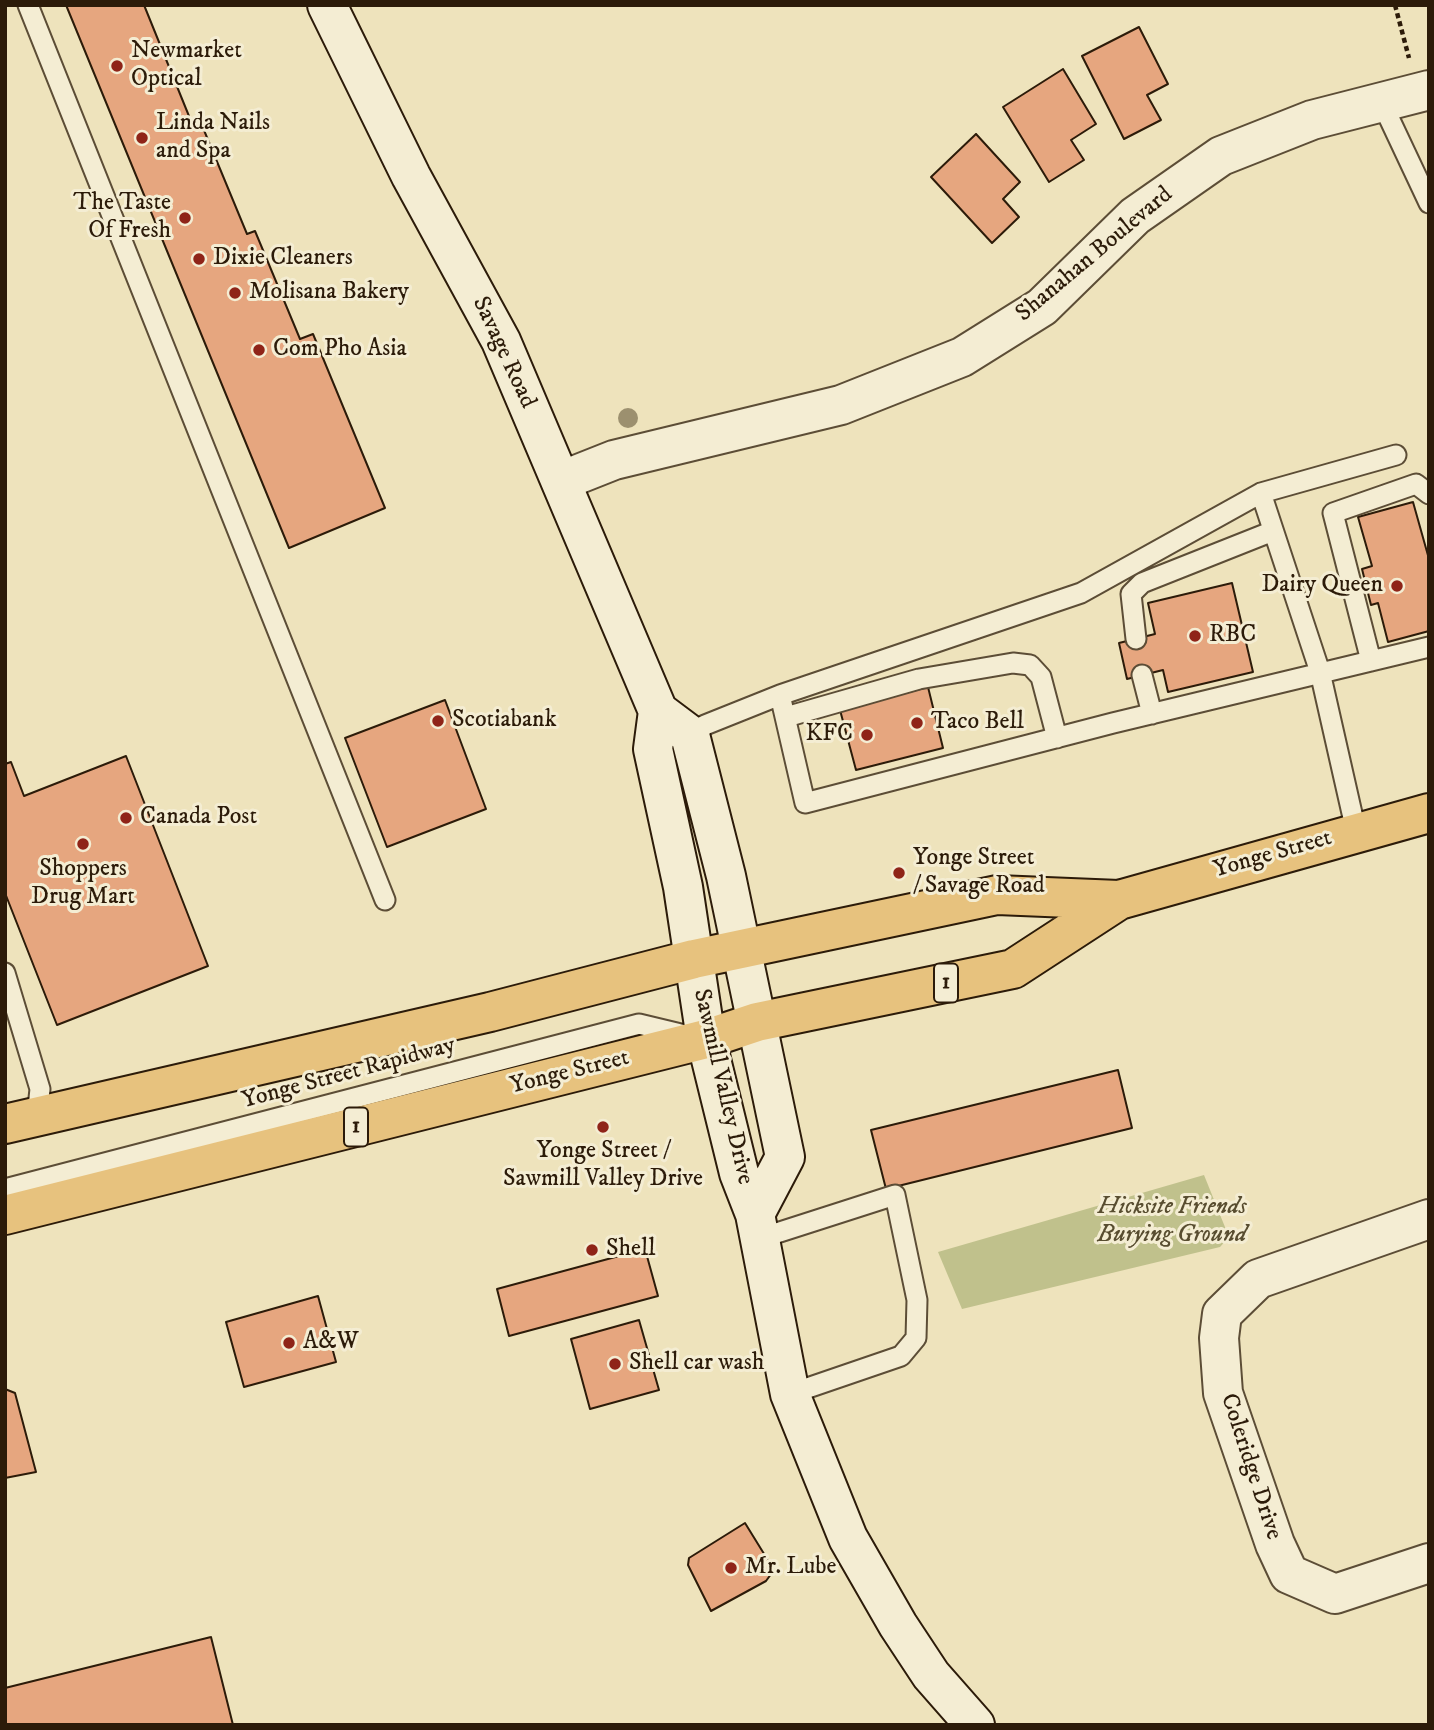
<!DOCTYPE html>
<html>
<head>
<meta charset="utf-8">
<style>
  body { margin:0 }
  #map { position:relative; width:1434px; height:1730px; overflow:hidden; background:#eee3bc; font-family:"IM FELL DW Pica",serif }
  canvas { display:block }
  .frame { position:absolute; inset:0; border:7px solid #2c1b09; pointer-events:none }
</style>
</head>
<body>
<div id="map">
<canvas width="1434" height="1730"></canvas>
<div class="frame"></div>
</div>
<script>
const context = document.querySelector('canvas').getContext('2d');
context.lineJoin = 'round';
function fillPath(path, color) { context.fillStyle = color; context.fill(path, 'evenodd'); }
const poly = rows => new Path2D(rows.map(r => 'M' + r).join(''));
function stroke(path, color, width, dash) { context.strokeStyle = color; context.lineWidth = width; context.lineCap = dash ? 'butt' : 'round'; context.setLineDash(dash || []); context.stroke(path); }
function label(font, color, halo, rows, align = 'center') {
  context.font = font + ' "IM FELL DW Pica",serif'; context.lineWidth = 6; context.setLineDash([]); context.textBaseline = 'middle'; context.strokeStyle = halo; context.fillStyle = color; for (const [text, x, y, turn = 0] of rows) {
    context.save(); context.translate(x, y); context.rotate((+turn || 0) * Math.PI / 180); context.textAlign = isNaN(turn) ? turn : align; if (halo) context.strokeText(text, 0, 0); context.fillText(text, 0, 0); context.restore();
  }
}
fillPath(poly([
  [1204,1175,1229,1237,1220,1247,962,1309,938,1252]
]), '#c0c18c');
const building = poly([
  [66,5,144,5,193,126,201,123,247,234,255,231,300,339,313,334,385,508,289,548,66,5],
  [1139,27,1168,84,1147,95,1161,120,1124,139,1082,56,1139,27],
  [1063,69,1096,124,1071,140,1084,160,1049,182,1003,107,1063,69],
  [976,134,1020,182,1003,199,1019,217,992,243,931,177,976,134],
  [1413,502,1429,559,1429,631,1388,642,1378,603,1371,605,1362,569,1372,566,1358,517,1413,502],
  [1232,583,1253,672,1168,692,1163,670,1127,679,1119,643,1155,634,1148,603,1232,583],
  [928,687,943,748,856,770,840,710,928,687],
  [445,700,486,809,387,847,345,738,445,700],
  [126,756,208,966,57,1025,5,893,5,764,11,762,24,796,126,756],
  [1118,1070,1132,1128,886,1189,871,1130,1118,1070],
  [645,1249,658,1296,509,1336,497,1289,645,1249],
  [318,1296,336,1362,244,1387,226,1322,318,1296],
  [639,1320,659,1390,590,1409,571,1339,639,1320],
  [5,1389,15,1393,36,1472,5,1478,5,1389],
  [745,1523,774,1570,766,1581,711,1611,688,1565,689,1558,745,1523],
  [211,1637,233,1725,5,1725,5,1688,211,1637]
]);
fillPath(building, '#e6a67f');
stroke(building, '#2c1b09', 2);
const lane = poly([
  [28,5,385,900],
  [1381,101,1429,203],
  [1261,493,1320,672,1356,831],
  [1136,639,1131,594,1142,583,1273,531],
  [1371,661,1333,513,1416,484,1429,494],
  [1142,675,1152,714],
  [780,695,1081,593,1261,493,1396,455],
  [786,717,919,679,1013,663,1030,665,1041,677,1057,738],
  [690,735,705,725,780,695,805,803,1113,723,1429,647],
  [5,973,40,1089,37,1117],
  [5,1189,639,1024,689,1036],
  [758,1239,895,1195,917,1300,916,1338,901,1356,790,1394]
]);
const street = poly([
  [561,481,614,460,841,405,962,357,1042,307,1135,216,1221,156,1312,120,1429,90],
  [1429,1219,1258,1279,1222,1314,1219,1338,1223,1393,1275,1544,1289,1574,1335,1594,1429,1563]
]);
const secondary = poly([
  [327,5,411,176,501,341,658,711,690,735,726,876,785,1157,755,1214],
  [658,711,653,749,683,887,706,1039,739,1173,755,1214,790,1394,848,1538,898,1625,931,1675,975,1725]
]);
const primary = poly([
  [5,1124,490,1012,694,959,997,895,1119,900],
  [5,1215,706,1039,757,1022,1013,969,1119,900,1429,813]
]);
stroke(lane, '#5c4d36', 23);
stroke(street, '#5c4d36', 42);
stroke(secondary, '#2c1b09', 42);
stroke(primary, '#2c1b09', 42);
stroke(poly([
  [1395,5,1409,58]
]), '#2c1b09', 4.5, [5, 3.5]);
stroke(lane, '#f4edd3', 19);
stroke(street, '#f4edd3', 38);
stroke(secondary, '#f4edd3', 38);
stroke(primary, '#e7c27e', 38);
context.fillStyle = '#9c906f';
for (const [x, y] of [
  [628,418]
]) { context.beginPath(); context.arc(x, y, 10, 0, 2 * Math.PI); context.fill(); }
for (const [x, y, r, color] of [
  [117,66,7,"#8f2418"],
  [142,138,7,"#8f2418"],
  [185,218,7,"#8f2418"],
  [199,259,7,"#8f2418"],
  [235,293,7,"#8f2418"],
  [259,350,7,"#8f2418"],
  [1397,586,7,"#8f2418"],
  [1195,636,7,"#8f2418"],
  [438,721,7,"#8f2418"],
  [917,723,7,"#8f2418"],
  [867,735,7,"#8f2418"],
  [126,818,7,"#8f2418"],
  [83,844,7,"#8f2418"],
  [899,873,7,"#8f2418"],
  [603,1127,7,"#8f2418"],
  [592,1250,7,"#8f2418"],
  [289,1343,7,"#8f2418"],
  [615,1364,7,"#8f2418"],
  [731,1568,7,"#8f2418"]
]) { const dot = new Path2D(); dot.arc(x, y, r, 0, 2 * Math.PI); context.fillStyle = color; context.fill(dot); stroke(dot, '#f4edd3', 2.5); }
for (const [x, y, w] of [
  [946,983,24],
  [356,1127,24]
]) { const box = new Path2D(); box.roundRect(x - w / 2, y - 19.5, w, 39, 5); context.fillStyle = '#f4edd3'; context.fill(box); stroke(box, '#2c1b09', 2); }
label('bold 23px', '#2c1b09', null, [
  ["1",946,983],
  ["1",356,1127]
]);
label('24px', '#2c1b09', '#f4edd3', [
  ["Newmarket",131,52],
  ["Optical",131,80],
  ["Linda Nails",156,124],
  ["and Spa",156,152],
  ["The Taste",171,204,"right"],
  ["Of Fresh",171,232,"right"],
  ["Dixie Cleaners",213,259],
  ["Molisana Bakery",249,293],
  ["Com Pho Asia",273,350],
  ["Dairy Queen",1383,586,"right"],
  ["RBC",1209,636],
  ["Scotiabank",452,721],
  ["Taco Bell",931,723],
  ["KFC",853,735,"right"],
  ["Canada Post",140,818],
  ["Yonge Street",913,859],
  ["/ Savage Road",913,887],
  ["Shoppers",83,870,"center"],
  ["Drug Mart",83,898,"center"],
  ["Yonge Street /",603,1152,"center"],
  ["Sawmill Valley Drive",603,1180,"center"],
  ["Shell",606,1250],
  ["A&W",303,1343],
  ["Shell car wash",629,1364],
  ["Mr. Lube",745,1568]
], 'left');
label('24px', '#2c1b09', '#f4edd3', [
  ["Shanahan Boulevard",1095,255,-40],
  ["Savage Road",503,353,65],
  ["Yonge Street",1273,855,-16],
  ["Yonge Street",570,1073,-14],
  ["Yonge Street Rapidway",349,1074,-15],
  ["Sawmill Valley Drive",722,1087,77],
  ["Coleridge Drive",1250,1467,72]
]);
label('italic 24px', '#584d30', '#f4edd3', [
  ["Hicksite Friends",1172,1208],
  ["Burying Ground",1172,1236]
]);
</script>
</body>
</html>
